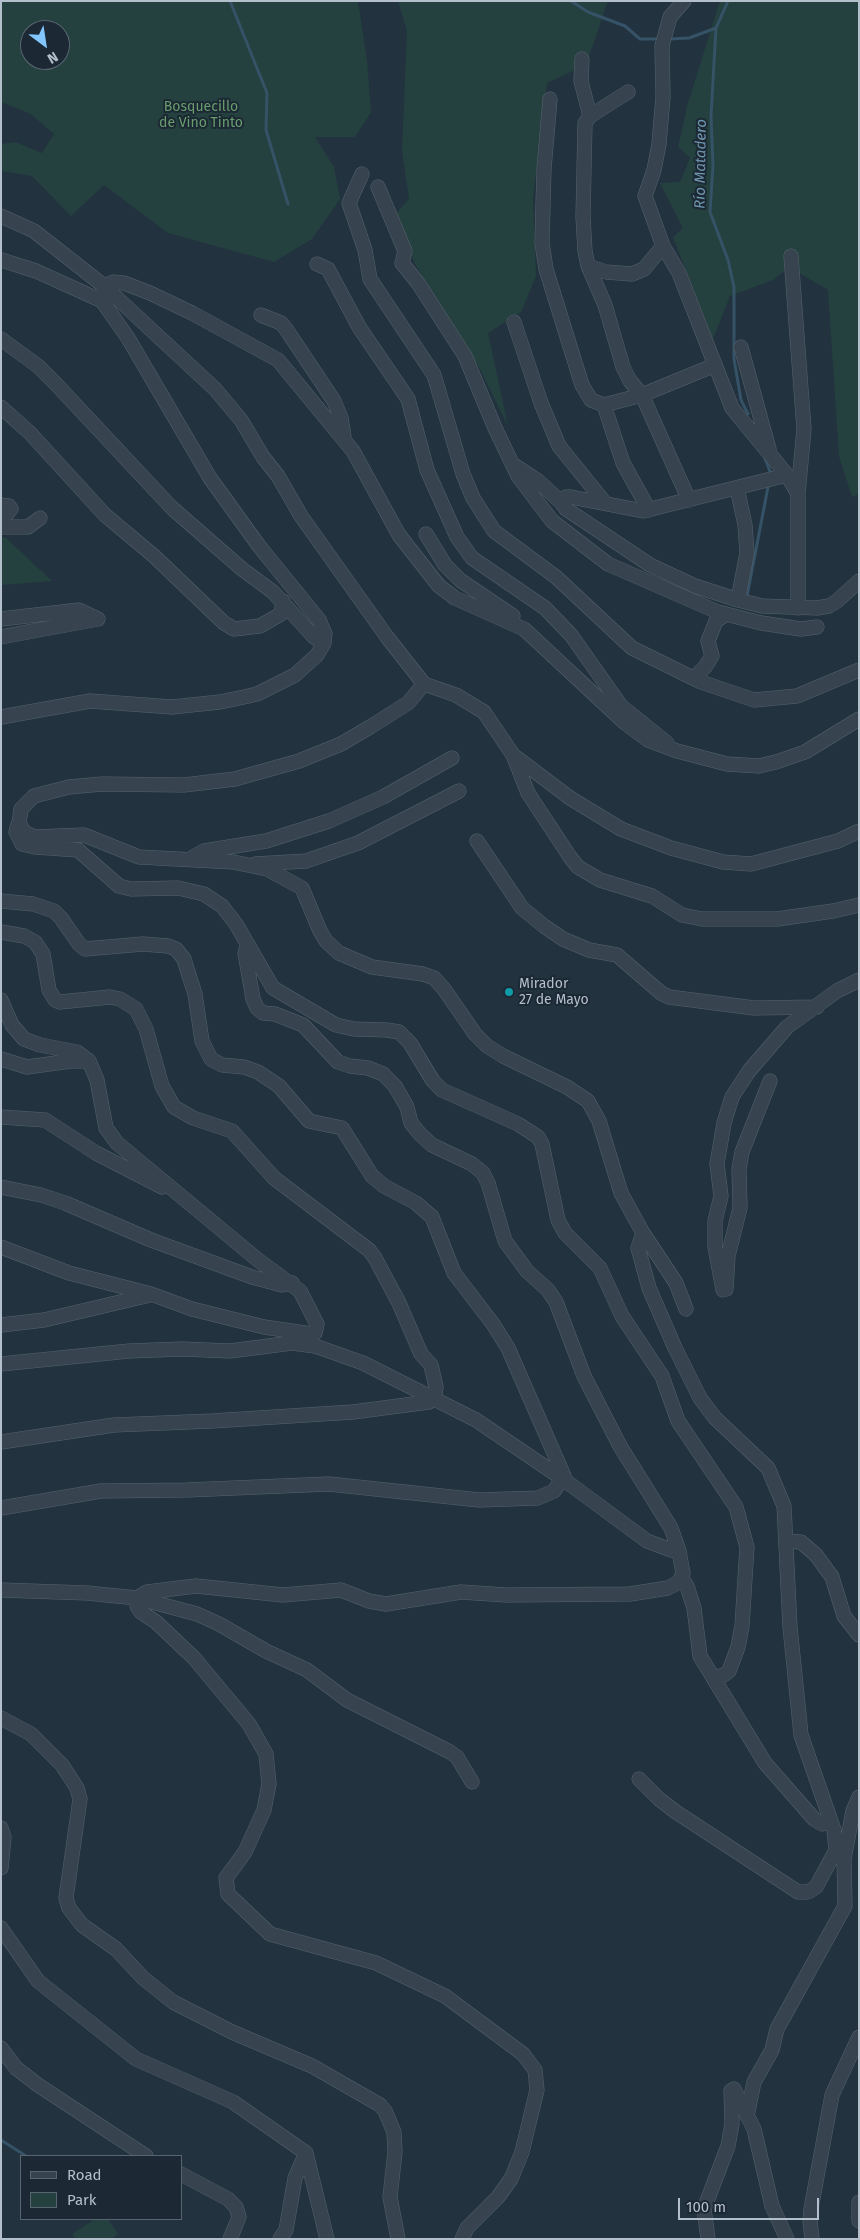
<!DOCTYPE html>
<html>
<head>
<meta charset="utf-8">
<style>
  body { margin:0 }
  #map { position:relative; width:860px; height:2240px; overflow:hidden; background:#22333f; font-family:"Fira Sans",sans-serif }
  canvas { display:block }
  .frame { position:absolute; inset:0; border:2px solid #b3bfca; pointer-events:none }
  .legend { position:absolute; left:20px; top:2155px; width:162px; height:65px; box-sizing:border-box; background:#1c2934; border:1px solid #586570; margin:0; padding:6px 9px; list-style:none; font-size:15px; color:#b3bfca }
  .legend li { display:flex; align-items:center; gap:10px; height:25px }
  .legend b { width:25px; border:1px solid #586570 }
  .north { position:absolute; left:20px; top:20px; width:50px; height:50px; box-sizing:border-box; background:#1c2934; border:1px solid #586570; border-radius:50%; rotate:149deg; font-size:14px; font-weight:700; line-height:20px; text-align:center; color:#b3bfca }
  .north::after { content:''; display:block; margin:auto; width:18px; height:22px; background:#83c6fe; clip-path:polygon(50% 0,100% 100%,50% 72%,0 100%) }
  .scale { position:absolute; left:678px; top:2198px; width:141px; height:22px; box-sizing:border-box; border:2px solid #b3bfca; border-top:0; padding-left:6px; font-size:15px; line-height:18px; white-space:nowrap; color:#b3bfca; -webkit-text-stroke:4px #1c2934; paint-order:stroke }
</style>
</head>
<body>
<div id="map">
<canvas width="860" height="2240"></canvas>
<div class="frame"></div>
<ul class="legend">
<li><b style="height:6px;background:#37444f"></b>Road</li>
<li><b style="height:14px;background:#24403f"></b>Park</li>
</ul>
<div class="north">N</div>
<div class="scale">100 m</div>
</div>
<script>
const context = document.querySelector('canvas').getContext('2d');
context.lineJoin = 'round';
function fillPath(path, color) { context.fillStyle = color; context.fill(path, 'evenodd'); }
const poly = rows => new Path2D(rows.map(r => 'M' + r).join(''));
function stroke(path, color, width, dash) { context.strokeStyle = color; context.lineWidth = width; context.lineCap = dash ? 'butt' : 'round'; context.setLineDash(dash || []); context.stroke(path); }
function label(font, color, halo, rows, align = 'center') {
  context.font = font + ' "Fira Sans",sans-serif'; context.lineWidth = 4; context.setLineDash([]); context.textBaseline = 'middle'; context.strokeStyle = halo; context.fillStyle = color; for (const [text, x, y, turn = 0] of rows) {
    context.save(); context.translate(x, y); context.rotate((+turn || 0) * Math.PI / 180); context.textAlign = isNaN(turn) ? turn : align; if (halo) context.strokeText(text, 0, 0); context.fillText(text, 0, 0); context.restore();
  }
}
fillPath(poly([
  [1,1,358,1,367,61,371,112,355,137,315,137,334,167,340,199,312,239,274,262,168,233,104,185,71,216,32,176,1,171,1,144,15,142,42,153,54,134,31,114,1,102],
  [30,30,60,30,60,60,30,60],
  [398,1,608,1,586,65,547,83,533,197,536,276,521,312,488,333,508,426,480,369,415,264,395,215,409,199,402,150,407,31],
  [720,1,859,1,859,494,852,497,839,456,828,290,789,267,773,280,730,296,713,339,673,237,683,228,660,183,680,182,690,158,678,147,688,103],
  [1,537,6,538,52,581,1,585],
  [95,2219,108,2219,118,2234,111,2239,76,2239,72,2234]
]), '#24403f');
stroke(poly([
  [230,1,267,93,266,130,288,204],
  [571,1,588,12,625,26,640,39,660,39],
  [728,1,716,28,711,116,713,165,710,212,728,260,734,287,734,359,741,400,748,414],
  [669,39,689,38,716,28],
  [764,456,771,474],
  [747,596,768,487],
  [1,2140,26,2156]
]), '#355267', 3);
const minor = poly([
  [684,1,670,17,662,46,663,97,659,144,654,170,645,196,663,246,679,273,732,408,787,475,798,494,798,608],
  [582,59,581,81,590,116],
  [628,92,590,116,585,123,583,217,585,251,588,266,605,305,623,367,630,381,642,395,689,500],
  [550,99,544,169,542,243,546,269,582,385,591,400,604,405,623,463,649,510],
  [362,174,349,203,365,250,370,279,434,375,463,474,473,498,494,531,556,577,632,648,701,682,754,700,797,696,859,670],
  [378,187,405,251,402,263,418,283,465,356,495,428,518,476,552,521,608,564,718,612,761,623,801,629,817,627],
  [1,216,34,231,104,286,215,389,241,420,263,457,278,476,301,516,387,637,424,684,456,695,484,712,513,755,528,793,570,857,578,867,600,880,652,896,682,915,702,919,777,919,833,911,859,905],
  [791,256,804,429,798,494],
  [1,260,36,271,102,301],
  [317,264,328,269,359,327,408,399,427,470,457,537,472,558,545,608,571,635,621,706,667,743],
  [588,266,606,272,632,274,644,269,663,246],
  [261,315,281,323,286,329,334,401,341,418,344,437],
  [514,322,541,403,559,446,605,503],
  [1,339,38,366,56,384,172,508,242,569,273,592,314,637,324,643],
  [741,347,769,449],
  [604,405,642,395,715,365],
  [1,407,30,433,105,515,154,556,224,623,234,629,260,626,281,614,283,601],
  [514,465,538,481,562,503],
  [787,475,643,511,571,497,566,497,562,503,566,509,650,565,695,586,738,600,762,606,817,608,829,606,837,601,859,581],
  [737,488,745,525,747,553,738,600],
  [1,505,9,506,11,509,1,521],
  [1,527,28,527,40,518],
  [426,534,445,565,460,580,513,616],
  [1,619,79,610,98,619,1,637],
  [694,678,705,667,712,656,708,641,716,621,726,614],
  [424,684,408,703,370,727,341,744,299,761,235,779,184,785,102,784,69,787,34,796,21,809,19,823,24,832,34,837,84,835,139,857,233,862,267,869,302,888,320,931,326,941,339,953,372,967,423,974,434,978,444,989,475,1034,487,1046,503,1056,567,1087,588,1101,599,1121,621,1193,643,1233,676,1283,686,1309],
  [1,717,90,701,172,707,220,702,244,697,257,694,295,675,317,655,324,643,325,634,319,620,259,546,210,478,128,338,102,301,104,286,113,282,124,283,150,293,192,313,278,360,353,451,399,535,439,586,455,598,524,629,625,723,648,740,677,751,727,764,759,766,776,762,805,752,859,719],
  [513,755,570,798,621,829,671,848,723,862,751,864,838,841,859,831],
  [18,824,16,832,22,844,35,847,78,850,119,886,131,889,178,888,204,894,222,906,236,924,273,988,336,1025,354,1029,387,1030,399,1032,410,1043,433,1081,442,1090,518,1124,538,1137,542,1144,558,1220,565,1233,600,1268,622,1316,662,1376,678,1421,736,1507,747,1547,742,1626,738,1647,729,1671,724,1675,713,1678],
  [477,841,522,908,544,926,563,939,589,950,617,955,661,993,669,997,754,1008,817,1007],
  [193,857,204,851,266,841,329,821,383,797,452,758],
  [255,864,306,861,358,843,459,791],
  [1,901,33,904,54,911,61,918,79,944,85,949,143,944,168,946,176,949,184,959,187,969,195,994,202,1041,211,1059,222,1065,244,1067,258,1072,279,1086,309,1121,342,1128,372,1176,384,1186,416,1203,432,1217,454,1273,493,1324,508,1348,564,1476,554,1491,538,1498,479,1500,329,1484,187,1490,101,1491,1,1508],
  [1,932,24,936,35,942,43,954,49,990,55,1000,60,1002,110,997,120,999,136,1009,146,1029,162,1086,174,1107,193,1118,232,1131,274,1178,369,1250,375,1258,399,1303,421,1354,431,1365,436,1387,435,1395,429,1402,353,1412,212,1421,114,1425,1,1442],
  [248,944,245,953,253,999,257,1008,263,1013,275,1014,303,1025,338,1062,350,1066,368,1068,383,1074,395,1086,407,1107,411,1123,420,1134,432,1145,472,1164,483,1173,488,1183,505,1241,527,1271,548,1290,556,1302,584,1376,620,1446,671,1528,679,1551,683,1573,679,1582,668,1588,630,1594,506,1595,461,1592,386,1604,369,1601,341,1590,283,1595,196,1586,147,1592,137,1598,137,1606,141,1612,156,1622,194,1658,249,1724,266,1754,269,1784,264,1810,245,1852,226,1878,228,1894,270,1934,376,1963,445,1996,523,2054,535,2070,537,2090,522,2152,511,2179,498,2197,467,2228,462,2239],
  [1,1000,12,1025,24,1039,40,1045,77,1052,89,1061,97,1080,106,1128,117,1143,258,1260,300,1291,317,1324,315,1333,303,1343],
  [1,1059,27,1067,71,1061,89,1061],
  [770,1081,742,1152,739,1169,740,1208,728,1256,726,1289,723,1290,715,1247,715,1221,721,1196,717,1164,724,1123,732,1097,749,1071,787,1027,837,991,859,980],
  [1,1117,45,1120,96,1153,162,1187],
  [1,1187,41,1195,65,1203,151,1240,252,1277,282,1285,292,1283],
  [1,1247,69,1273,151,1294,192,1309,264,1327,312,1334],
  [1,1325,44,1320,150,1295],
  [1,1364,129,1351,182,1349,230,1351,292,1343,315,1346,363,1363,476,1420,563,1479,647,1541,671,1550,679,1551],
  [787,1541,801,1542,816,1555,832,1577,844,1616,859,1635],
  [682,1579,687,1586,694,1608,700,1656,765,1763,814,1819,822,1824,831,1822],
  [1,1590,87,1593,137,1598,197,1614,219,1624,266,1651,307,1670,347,1700,450,1752,457,1757,472,1782],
  [1,1718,31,1734,62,1765,77,1788,80,1799,66,1898,69,1908,82,1925,116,1949,143,1978,173,2002,232,2032,312,2066,380,2105,385,2111,394,2132,395,2152,390,2197,398,2239],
  [639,1779,659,1799,676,1812,798,1892,808,1892,816,1887,836,1850,834,1830,801,1735,790,1627,784,1506,768,1468,715,1418,700,1398,675,1348,649,1288,638,1248,643,1233],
  [1,1828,4,1837,1,1868],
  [1,1928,38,1981,136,2059,233,2102,306,2153,327,2239],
  [1,2048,16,2068,38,2085,146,2156],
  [747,2116,754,2082,772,2050,777,2029,845,1906,844,1859,853,1811,859,1797],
  [181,2174,228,2199,236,2207,239,2217,230,2239],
  [859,2202,859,2221],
  [280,2239,286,2230,295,2178,306,2153],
  [708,2239,704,2209,728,2146,732,2124,731,2091,734,2089,754,2129,772,2206,787,2239],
  [812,2239,810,2221,811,2209,832,2095,859,2037]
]);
stroke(minor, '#55626d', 15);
stroke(minor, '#37444f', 14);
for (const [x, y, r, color] of [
  [509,992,5,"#0f9aa8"]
]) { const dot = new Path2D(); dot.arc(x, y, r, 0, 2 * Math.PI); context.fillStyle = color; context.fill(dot); stroke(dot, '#1c2934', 2); }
label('14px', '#689d6c', '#1c2934', [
  ["Bosquecillo",201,107],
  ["de Vino Tinto",201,123]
]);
label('14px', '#b3bfca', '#1c2934', [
  ["Mirador",519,984],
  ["27 de Mayo",519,1000]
], 'left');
label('italic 15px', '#7096af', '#1c2934', [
  ["Río Matadero",701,164,-89]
]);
</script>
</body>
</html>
